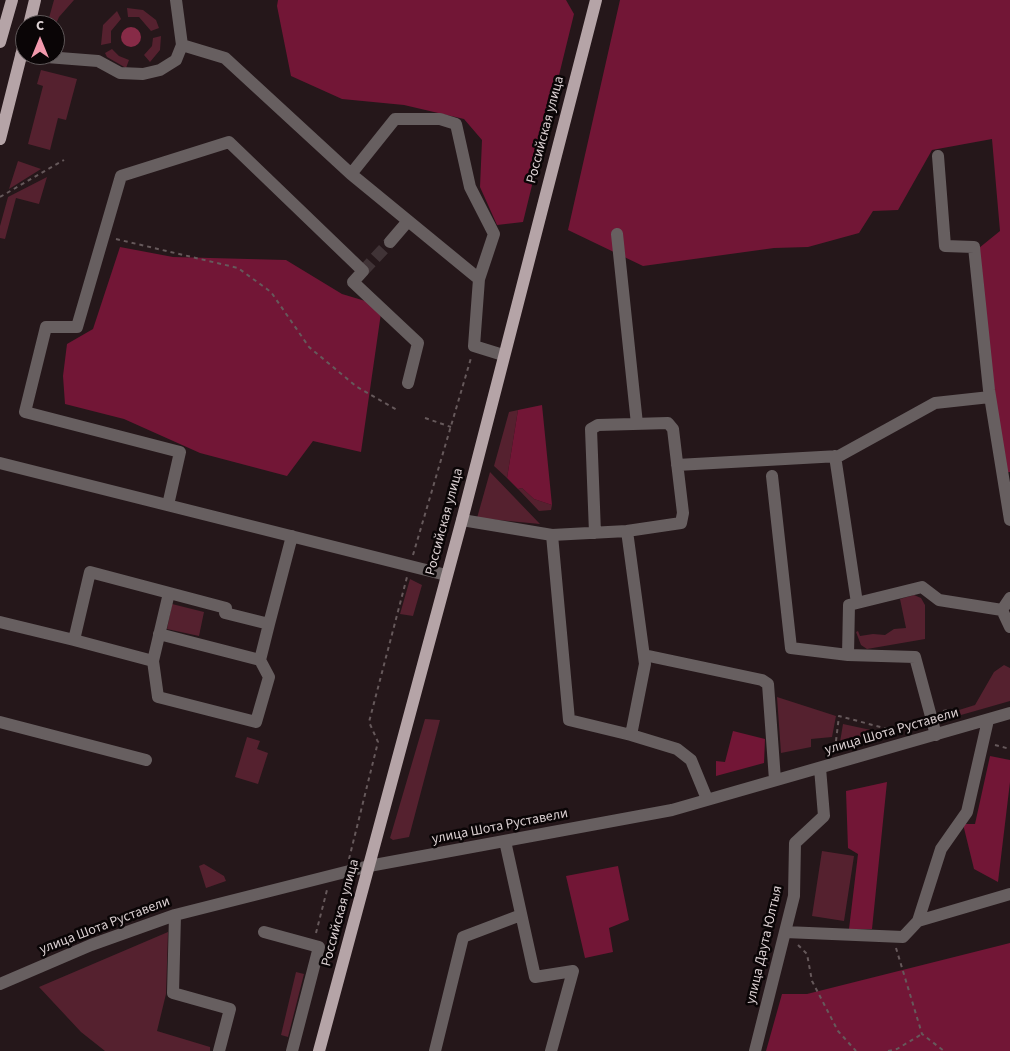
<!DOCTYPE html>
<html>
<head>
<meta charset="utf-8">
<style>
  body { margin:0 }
  #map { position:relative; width:1010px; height:1051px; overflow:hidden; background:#25171a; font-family:"Source Sans 3",sans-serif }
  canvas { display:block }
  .north { position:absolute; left:15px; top:15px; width:50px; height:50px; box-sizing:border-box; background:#0a0506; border:1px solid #5e5758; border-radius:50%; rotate:0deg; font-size:14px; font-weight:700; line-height:20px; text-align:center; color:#dcd1d3 }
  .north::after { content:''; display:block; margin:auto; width:18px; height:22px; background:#f29aad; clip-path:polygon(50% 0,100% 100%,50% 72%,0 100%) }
</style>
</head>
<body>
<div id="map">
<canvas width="1010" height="1051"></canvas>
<div class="north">С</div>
</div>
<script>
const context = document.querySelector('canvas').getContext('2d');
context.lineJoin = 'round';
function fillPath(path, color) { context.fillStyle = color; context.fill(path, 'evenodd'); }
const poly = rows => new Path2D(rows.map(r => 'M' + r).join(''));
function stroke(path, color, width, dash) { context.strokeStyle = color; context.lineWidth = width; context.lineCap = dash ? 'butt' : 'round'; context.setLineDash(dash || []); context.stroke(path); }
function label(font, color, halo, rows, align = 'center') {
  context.font = font + ' "Source Sans 3",sans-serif'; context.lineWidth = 5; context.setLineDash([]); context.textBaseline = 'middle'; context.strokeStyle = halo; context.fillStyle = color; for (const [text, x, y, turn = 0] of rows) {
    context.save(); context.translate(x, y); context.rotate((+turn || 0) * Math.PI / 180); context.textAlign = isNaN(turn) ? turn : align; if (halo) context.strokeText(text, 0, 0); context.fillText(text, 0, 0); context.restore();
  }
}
fillPath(poly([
  [54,0,74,0,59,17,55,26,47,25],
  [127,8,143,10,156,20,159,28,151,31,139,17,128,17],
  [117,11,121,19,111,31,111,43,101,45,103,25],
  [161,36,160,50,150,62,144,55,152,46,153,38],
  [112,49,119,56,129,60,126,68,107,57,105,53],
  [41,70,77,79,66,120,58,118,50,150,28,144,43,86,37,84],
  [18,161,41,169,9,189],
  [47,177,39,204,16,198,5,239,0,238,0,226,8,197],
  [518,410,507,478,494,466,509,412],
  [490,472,540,524,477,518],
  [522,488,534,499,552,505,551,510,539,511,518,489],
  [410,579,422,585,413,616,400,614],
  [914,595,921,598,925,605,925,639,867,649,861,645,856,632,858,631,860,636,873,634,885,635,894,629,906,628,900,599],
  [172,604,204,612,199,636,167,629],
  [1004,665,1010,668,1010,701,961,715,959,710,975,705,994,672],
  [777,697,836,716,832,737,811,739,811,747,781,753],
  [425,719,440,720,409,837,393,840,390,838],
  [843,724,880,732,840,742],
  [247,737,260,741,257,749,268,753,258,784,235,777],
  [822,851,854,856,844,921,812,916],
  [204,864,224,876,226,881,206,888,199,866],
  [168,932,166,994,157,1031,210,1047,210,1051,105,1051,81,1032,39,987],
  [296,972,304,974,288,1037,281,1035]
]), '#55212f');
fillPath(poly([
  [278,0,566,0,574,14,523,222,497,225,480,187,482,140,464,119,404,105,342,99,291,76,277,6],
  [620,0,1010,0,1010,472,1000,473,979,248,1000,231,992,139,932,150,898,210,873,211,859,233,808,247,774,248,643,266,568,230],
  [120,247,173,257,286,260,342,294,382,306,361,452,313,441,287,476,200,453,124,419,65,404,63,376,67,344,93,329],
  [542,405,552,505,534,499,522,488,518,489,507,478,518,410],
  [733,731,765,739,764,763,716,776,716,761,725,762],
  [990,756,1010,760,1010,782,998,882,974,869,963,824,975,824],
  [887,782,872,929,849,929,858,854,848,848,846,791],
  [618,866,629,920,609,928,613,952,585,958,566,876],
  [1010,943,1010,1051,766,1051,782,994,807,994]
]), '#721636');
fillPath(poly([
  '121 37a10 10 0 1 1 20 0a10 10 0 1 1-20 0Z'
]), '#872b47');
stroke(poly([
  [363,271,390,242]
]), '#403336', 12, [12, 6]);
stroke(poly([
  [0,197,64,160],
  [116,239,238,268,271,292,309,347,357,387,397,410],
  [425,418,451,427],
  [413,555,471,358],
  [943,711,955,709,958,716],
  [995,745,1010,749],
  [835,749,839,716,899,732],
  [349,859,378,742,369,722,407,577],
  [316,933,327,890],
  [798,945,807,954,812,981,838,1031,856,1051],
  [896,948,922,1034,944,1051],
  [888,1051,897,1049,922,1034]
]), '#66595b', 2, [4, 4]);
stroke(poly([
  [176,0,182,45],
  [21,55,98,61,120,73,143,74,160,70,176,60,182,45,225,58,351,174,479,279,474,346,503,355],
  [938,156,945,246,974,247,989,390,1010,520],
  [351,174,395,119,440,119,456,124,470,187,494,234,479,279],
  [617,234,637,424],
  [390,242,408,221],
  [835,456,857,603],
  [0,463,446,575],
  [677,465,839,456,935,403,990,397],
  [772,476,791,648,848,655,915,657,936,735],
  [168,505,180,452,25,412,46,327,77,327,121,176,229,142,363,271,353,282,418,343,408,383],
  [462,520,552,535,627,531,645,664,631,735],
  [595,533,591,429,598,425,668,423,673,429,683,513,681,523,627,531],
  [552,535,569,720,631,735,677,749,691,760,707,799],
  [169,593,153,661,74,640,90,572,226,608,225,613,269,624,292,536],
  [1010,598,1002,610,1010,627],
  [0,622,74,640],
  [644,655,762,680,768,684,775,780],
  [848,655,849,605,922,587,939,600,1002,610],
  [260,660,269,624],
  [153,661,158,697,256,722,269,677,260,660,159,634],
  [0,722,146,760],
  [505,841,535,977,573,971,551,1051],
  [175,915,173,993,230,1009,219,1051],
  [918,921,1010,894],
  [264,932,319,947,292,1051],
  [785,932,903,937,918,921,941,849,967,812,988,720],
  [0,984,91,945,175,915,369,866,672,810,1010,713],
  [435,1051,463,937,521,915],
  [755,1051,794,896,795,843,824,816,820,768]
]), '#675f60', 12);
stroke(poly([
  [29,25,35,0],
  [0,42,12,0],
  [0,139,25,40],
  [319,1051,462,520,596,0]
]), '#b5a4a7', 12);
label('14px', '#dcd1d3', '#0a0506', [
  ["Российская улица",546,130,-75],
  ["Российская улица",445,522,-75],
  ["улица Шота Руставели",892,732,-16],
  ["улица Шота Руставели",500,827,-11],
  ["Российская улица",341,913,-75],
  ["улица Шота Руставели",105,926,-21],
  ["улица Даута Юлтыя",765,945,-77]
]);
</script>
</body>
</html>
